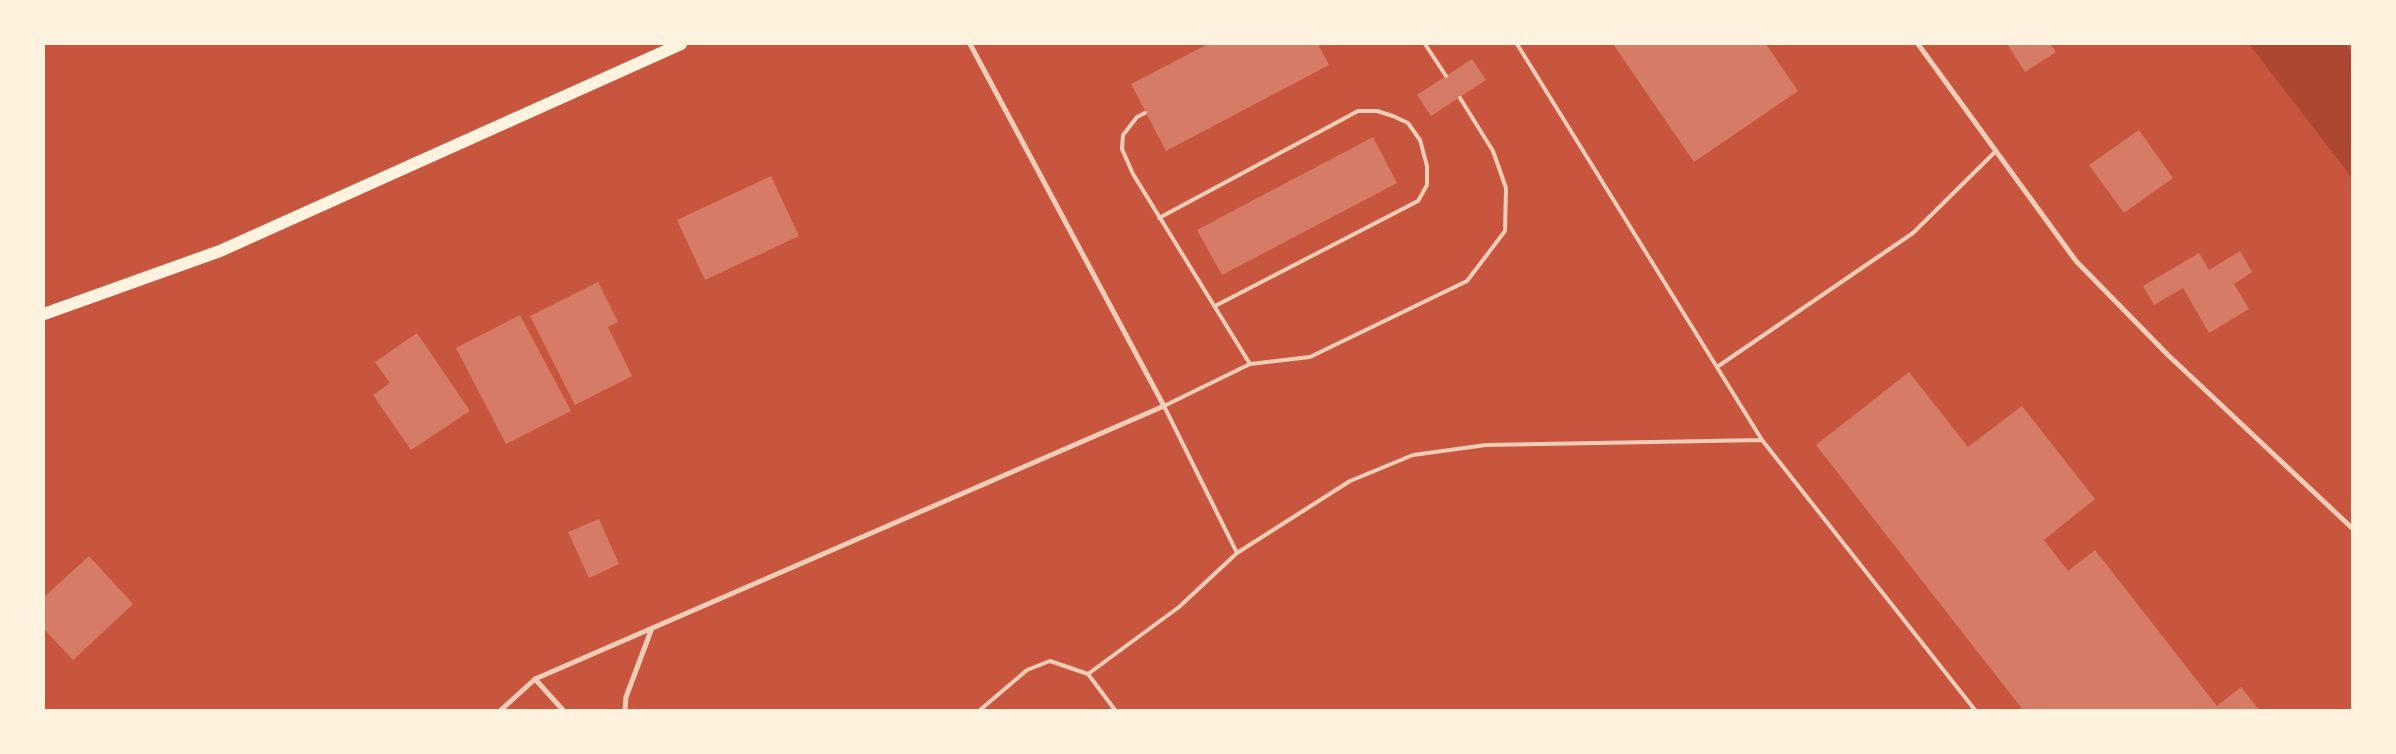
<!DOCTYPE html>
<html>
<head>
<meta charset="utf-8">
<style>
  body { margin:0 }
  #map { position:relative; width:2396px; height:754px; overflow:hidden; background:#c8553d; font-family:"Libre Baskerville",serif }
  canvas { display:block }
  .frame { position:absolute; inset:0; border:45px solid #fff3e0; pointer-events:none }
</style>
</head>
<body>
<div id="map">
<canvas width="2396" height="754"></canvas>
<div class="frame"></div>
</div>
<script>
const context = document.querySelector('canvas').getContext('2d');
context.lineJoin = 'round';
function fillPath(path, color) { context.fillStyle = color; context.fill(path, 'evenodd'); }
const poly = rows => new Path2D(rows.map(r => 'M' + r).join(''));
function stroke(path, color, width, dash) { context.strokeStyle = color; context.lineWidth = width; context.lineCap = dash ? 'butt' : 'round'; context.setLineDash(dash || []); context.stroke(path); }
fillPath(poly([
  [2249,44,2346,44,2352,52,2352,178]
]), '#ae4732');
fillPath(poly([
  [1208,44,1323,44,1319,46,1329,65,1166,151,1131,84],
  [1613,44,1766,44,1798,91,1694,162],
  [2007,44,2050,44,2056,52,2025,72],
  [1472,59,1486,80,1431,116,1417,95],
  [2139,130,2173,178,2124,213,2089,165],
  [1373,137,1397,183,1222,275,1197,230],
  [771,176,799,236,705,280,677,220],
  [2240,251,2252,272,2234,284,2249,309,2209,333,2183,288,2154,305,2143,286,2199,253,2209,270],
  [598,282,618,322,608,327,632,376,575,405,530,316],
  [520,315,571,411,506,444,456,348],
  [417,333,470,411,411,450,373,395,390,383,375,362],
  [1909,372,1968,447,2022,406,2095,499,2044,540,2068,571,2095,550,2217,706,2241,687,2259,710,2023,710,1816,445],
  [599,519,619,564,589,578,568,532],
  [89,556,133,604,73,660,44,629,44,597]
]), '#d67c66');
stroke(poly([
  [1425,44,1446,76],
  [1517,44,1762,440,1975,710],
  [1145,113,1137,117,1123,135,1122,149,1133,174,1250,364],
  [1159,218,1358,111,1377,111,1393,116,1408,123,1420,140,1427,166,1427,185,1418,201,1215,306],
  [1717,367,1913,233,1996,151],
  [1237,553,1164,406,1250,364,1310,357,1467,281,1505,231,1506,188,1493,151,1460,98],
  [1088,674,1179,607,1237,553,1350,481,1413,455,1486,445,1762,440],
  [980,710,1027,670,1050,661,1088,674,1115,710]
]), '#f1ccb7', 4);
stroke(poly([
  [1918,44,2076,261,2168,355,2352,528],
  [535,679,563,710],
  [501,710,535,679,1164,406,970,44],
  [625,710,626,697,652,628]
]), '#f1ccb7', 5);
stroke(poly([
  [44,314,220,251,681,44]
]), '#fff3e0', 12);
</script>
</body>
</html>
